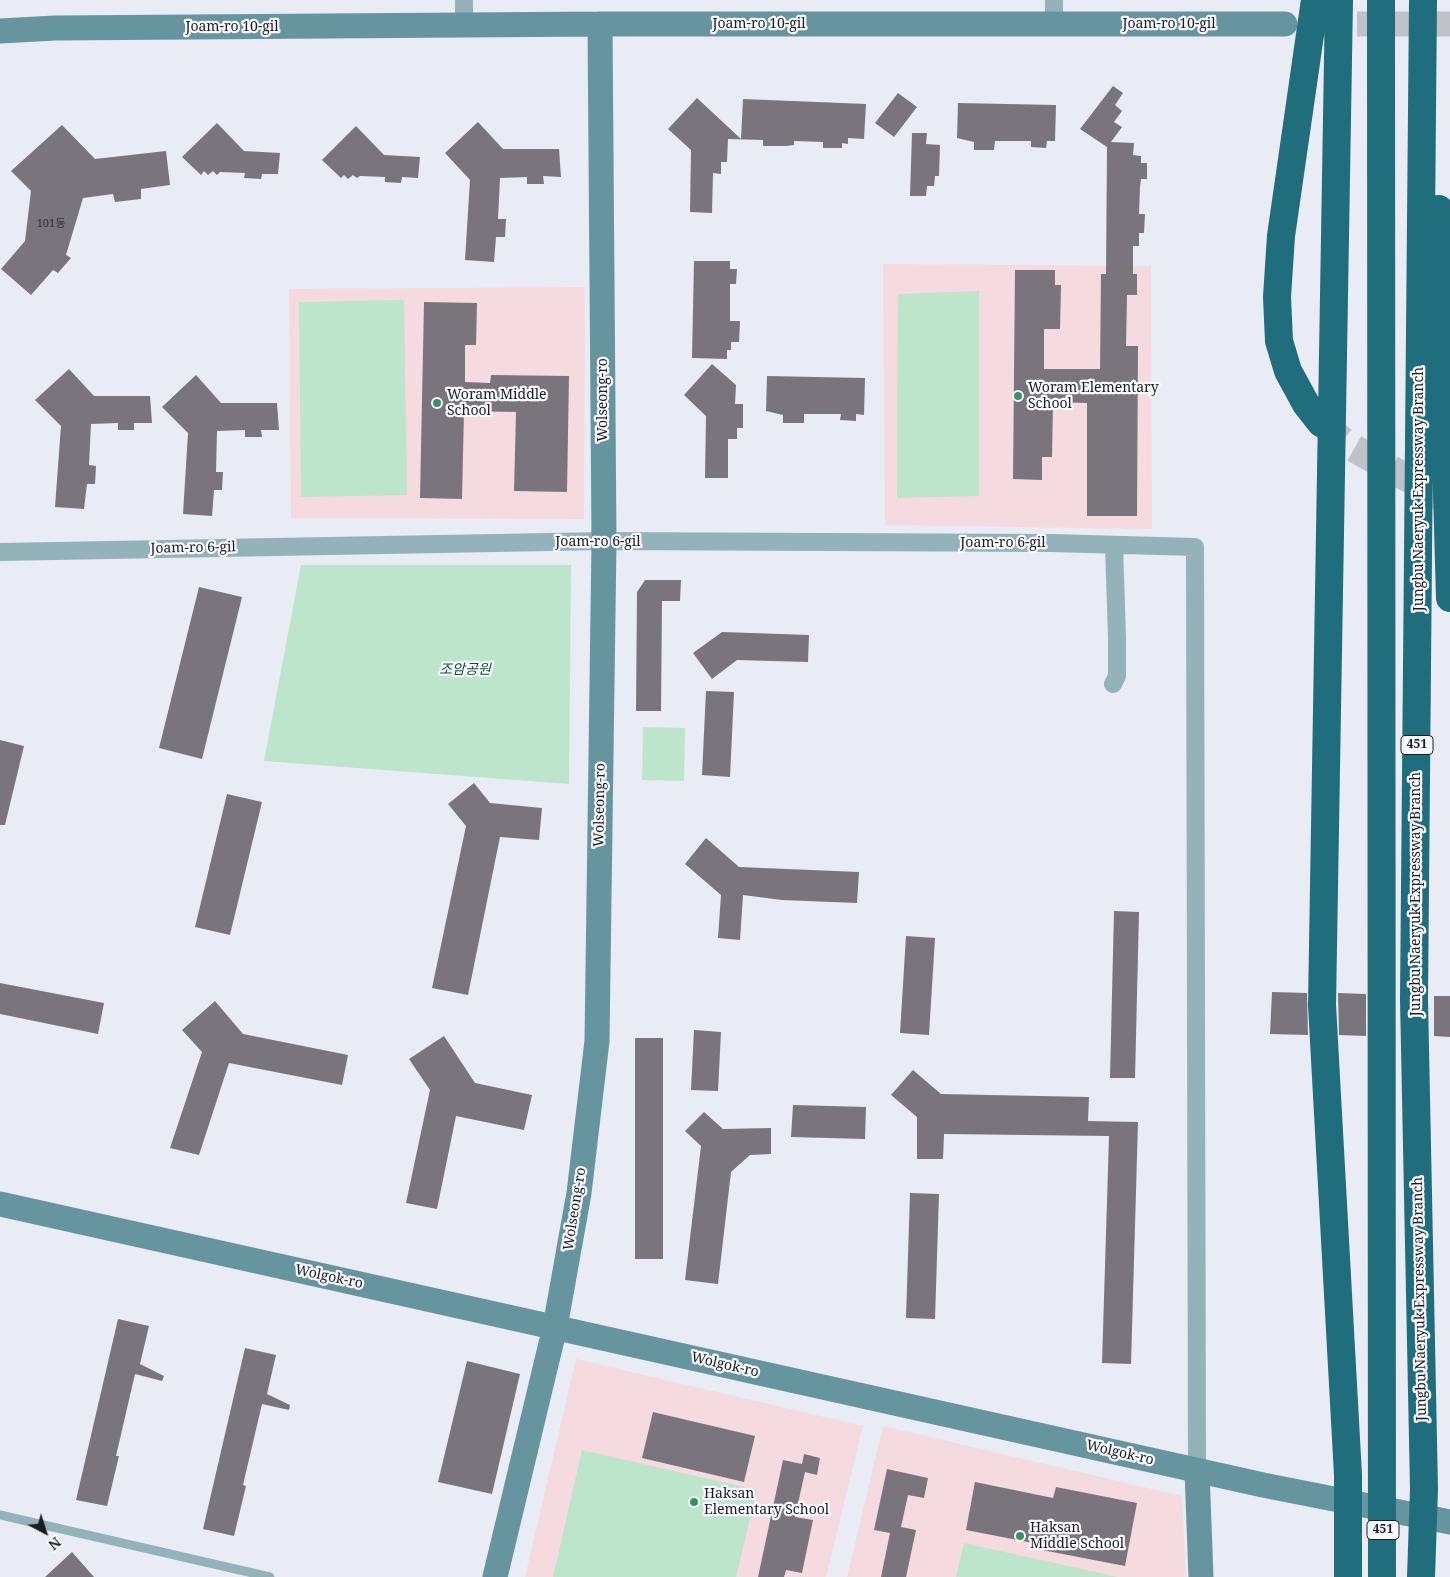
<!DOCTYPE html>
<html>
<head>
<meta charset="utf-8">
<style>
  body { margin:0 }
  #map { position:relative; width:1450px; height:1577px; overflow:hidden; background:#e9ecf4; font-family:"Noto Serif",serif }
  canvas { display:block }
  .north { position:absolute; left:20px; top:1507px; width:50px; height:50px; -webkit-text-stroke:4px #f8f9fe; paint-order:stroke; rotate:140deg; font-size:14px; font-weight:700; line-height:20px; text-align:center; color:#1b1c1f }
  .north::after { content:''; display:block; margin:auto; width:18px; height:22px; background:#1b1c1f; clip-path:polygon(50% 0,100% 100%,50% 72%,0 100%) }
</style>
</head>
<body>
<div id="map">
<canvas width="1450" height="1577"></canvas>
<div class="north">N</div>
</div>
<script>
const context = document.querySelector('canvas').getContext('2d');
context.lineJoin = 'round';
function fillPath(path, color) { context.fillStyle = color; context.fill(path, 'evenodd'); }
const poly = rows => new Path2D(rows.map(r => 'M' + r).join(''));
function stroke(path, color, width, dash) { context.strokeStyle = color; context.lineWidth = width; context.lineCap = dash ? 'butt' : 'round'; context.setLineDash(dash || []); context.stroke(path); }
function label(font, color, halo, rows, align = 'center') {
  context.font = font + ' "Noto Serif","Noto Sans KR",serif'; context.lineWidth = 4.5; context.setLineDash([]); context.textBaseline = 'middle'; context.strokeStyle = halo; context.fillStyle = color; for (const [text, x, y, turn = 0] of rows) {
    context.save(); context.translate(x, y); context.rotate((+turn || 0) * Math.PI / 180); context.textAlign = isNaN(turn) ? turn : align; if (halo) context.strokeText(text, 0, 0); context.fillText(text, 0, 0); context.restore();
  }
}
fillPath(poly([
  [883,264,1151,266,1152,529,885,525],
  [585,287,584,519,291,518,289,289],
  [576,1359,863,1426,826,1577,525,1577],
  [883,1426,1182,1496,1186,1577,847,1577]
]), '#f5dbdf');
fillPath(poly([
  [979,291,979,496,897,498,898,294],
  [404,300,407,495,301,497,299,302],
  [301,565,571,565,569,784,264,761],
  [643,727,685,728,684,781,642,780],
  [582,1450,757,1490,736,1577,553,1577],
  [964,1543,1118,1577,956,1577]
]), '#bce5cb');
fillPath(poly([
  [1113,86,1123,93,1115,105,1122,111,1114,122,1122,127,1111,142,1134,143,1133,155,1141,156,1141,163,1147,163,1147,179,1141,179,1140,187,1139,214,1145,214,1144,233,1139,233,1139,246,1133,246,1133,274,1137,274,1137,295,1127,295,1126,346,1138,346,1137,516,1087,516,1087,403,1053,402,1052,457,1042,457,1042,480,1013,479,1015,270,1055,270,1055,285,1061,285,1060,329,1044,329,1044,369,1100,369,1101,274,1106,274,1107,147,1080,129],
  [898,93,917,107,894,137,875,123],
  [697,98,741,139,743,99,866,104,864,139,848,138,848,144,842,143,842,148,823,148,823,142,794,141,794,145,786,146,763,146,763,140,728,139,727,162,721,162,721,174,713,173,712,213,690,212,691,150,668,129],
  [958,103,1056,105,1055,141,1047,141,1046,148,1031,147,1031,141,995,141,994,150,974,150,974,142,957,138],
  [478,122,503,149,559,149,561,177,543,176,544,184,527,184,527,177,500,178,498,219,506,219,505,237,496,237,494,262,465,260,470,180,445,153],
  [217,123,244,151,280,153,278,174,262,174,261,179,244,178,245,173,220,172,217,175,213,171,208,175,204,171,201,175,182,157],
  [62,125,95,159,166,151,170,185,141,189,141,199,115,202,113,194,83,198,66,255,71,258,58,273,53,270,31,295,1,269,25,241,31,191,11,171],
  [356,126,384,155,420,157,418,178,402,177,401,183,385,182,385,177,360,176,357,178,353,175,348,179,344,175,341,178,322,160],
  [912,133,927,133,926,144,940,145,939,176,935,176,934,186,927,186,926,196,910,196],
  [694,261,730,261,730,269,737,269,736,284,730,284,730,321,740,321,739,342,731,342,731,350,727,350,727,359,692,358],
  [424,302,477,303,476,345,465,345,465,382,490,383,491,375,569,376,567,492,514,491,516,412,464,411,462,499,420,498],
  [712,364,736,385,735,404,743,404,743,428,737,428,737,439,728,439,728,478,705,478,706,416,684,395],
  [69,369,94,396,150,396,152,423,134,423,134,430,118,430,118,423,91,424,89,465,96,466,95,484,87,484,84,509,55,507,61,426,35,400],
  [196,375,221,403,277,403,279,430,261,430,262,437,245,437,245,430,217,431,216,472,223,472,222,490,214,490,212,516,183,514,188,433,162,407],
  [767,376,865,378,864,415,856,414,856,421,840,420,841,414,804,414,804,423,783,423,783,415,766,411],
  [645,580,681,580,680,601,662,601,661,711,636,711,637,592],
  [199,587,242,597,202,759,159,748],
  [722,632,809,635,808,662,737,660,712,679,693,653],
  [706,691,734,692,730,777,702,775],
  [0,740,24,746,5,825,0,825],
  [474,783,490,803,542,808,539,840,500,837,468,995,432,988,466,826,448,804],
  [227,794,262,802,230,935,195,927],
  [706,838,739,867,859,872,857,903,782,900,743,895,740,940,718,938,721,895,685,864],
  [1114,911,1139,912,1135,1078,1110,1078],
  [906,936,935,938,929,1035,900,1033],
  [0,983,104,1003,98,1034,0,1014],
  [1272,992,1307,993,1308,1035,1270,1034],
  [1338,993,1366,994,1366,1036,1339,1035],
  [1434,996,1450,996,1450,1037,1434,1036],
  [215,1001,243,1034,348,1055,342,1085,229,1063,199,1155,170,1148,202,1052,182,1030],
  [694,1030,721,1032,718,1091,691,1090],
  [444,1036,475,1083,532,1095,524,1130,456,1116,437,1209,406,1203,430,1090,409,1059],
  [635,1038,663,1038,663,1259,635,1259],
  [913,1070,941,1094,1089,1097,1088,1121,1138,1122,1131,1364,1102,1363,1109,1136,944,1134,943,1159,917,1159,917,1117,891,1095],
  [793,1105,866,1107,865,1139,791,1137],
  [704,1112,723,1129,771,1128,771,1154,750,1155,731,1172,718,1284,685,1280,701,1146,685,1131],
  [910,1193,939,1194,935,1319,906,1318],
  [118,1319,149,1326,140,1364,164,1376,162,1381,135,1374,116,1456,119,1456,107,1506,76,1500],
  [245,1348,276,1355,267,1394,290,1405,289,1410,262,1404,243,1485,246,1486,234,1536,203,1529],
  [467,1361,520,1374,492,1494,438,1482],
  [653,1412,755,1436,744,1482,642,1458],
  [804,1454,820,1458,817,1475,805,1472,795,1517,813,1520,802,1573,786,1570,784,1577,758,1577,783,1460,802,1464],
  [887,1469,928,1478,924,1498,908,1495,901,1527,916,1530,906,1577,881,1577,890,1533,874,1530],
  [975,1482,1053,1498,1056,1487,1137,1503,1125,1566,1042,1550,1043,1545,966,1530],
  [72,1552,94,1577,45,1577]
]), '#7a757c');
stroke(poly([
  [1320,24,1450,24]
]), '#c0c2c9', 25, [25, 12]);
stroke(poly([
  [1321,423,1348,445,1450,502]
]), '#c0c2c9', 28, [28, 14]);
stroke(poly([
  [0,1515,270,1577]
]), '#94b2b9', 9);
stroke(poly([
  [464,0,464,25],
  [1054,0,1054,24],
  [0,552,604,541,1052,543,1195,547,1197,1471],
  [1113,684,1117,676,1117,637,1114,545]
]), '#94b2b9', 18);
stroke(poly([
  [0,31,55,28,600,24,1285,24],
  [0,1204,1263,1485,1450,1522],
  [1197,1471,1201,1577],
  [495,1577,555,1327,579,1193,597,1041,604,541,600,24]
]), '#67959f', 25);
stroke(poly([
  [1315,0,1281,236,1277,297,1279,341,1288,371,1306,404,1321,423],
  [1339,0,1322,1005,1348,1475,1348,1577],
  [1381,0,1382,1577],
  [1439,209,1450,598],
  [1421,1577,1424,1489,1414,999,1423,0]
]), '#1f6d7d', 28);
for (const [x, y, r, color] of [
  [1018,396,5,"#3c9062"],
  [437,403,5,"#3c9062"],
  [694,1502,5,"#3c9062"],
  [1020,1536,5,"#3c9062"]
]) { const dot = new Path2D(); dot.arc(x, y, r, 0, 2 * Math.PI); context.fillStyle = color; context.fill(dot); stroke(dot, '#f8f9fe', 2); }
label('11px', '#333236', null, [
  ["101동",51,224]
]);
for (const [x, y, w] of [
  [1417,745,32],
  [1383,1530,32]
]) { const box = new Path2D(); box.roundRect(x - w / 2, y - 9.5, w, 19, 4); context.fillStyle = '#f8f9fe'; context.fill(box); stroke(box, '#1b1c1f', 1); }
label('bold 12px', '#1b1c1f', null, [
  ["451",1417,745],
  ["451",1383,1530]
]);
label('14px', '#1b1c1f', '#f8f9fe', [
  ["Joam-ro 10-gil",759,24],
  ["Joam-ro 10-gil",1169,24],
  ["Joam-ro 10-gil",232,27],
  ["Wolseong-ro",603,400,-90],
  ["Jungbu Naeryuk Expressway Branch",1419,489,-90],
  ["Joam-ro 6-gil",598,542],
  ["Joam-ro 6-gil",1003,543],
  ["Joam-ro 6-gil",193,548,-1],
  ["Wolseong-ro",600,805,-89],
  ["Jungbu Naeryuk Expressway Branch",1416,894,-90],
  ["Wolseong-ro",575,1209,-81],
  ["Wolgok-ro",329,1277,12],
  ["Jungbu Naeryuk Expressway Branch",1420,1299,-91],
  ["Wolgok-ro",725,1365,13],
  ["Wolgok-ro",1120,1453,13]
]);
label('14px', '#1b1c1f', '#f8f9fe', [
  ["Woram Elementary",1028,388],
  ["School",1028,404],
  ["Woram Middle",447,395],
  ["School",447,411],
  ["Haksan",704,1494],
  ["Elementary School",704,1510],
  ["Haksan",1030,1528],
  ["Middle School",1030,1544]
], 'left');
label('italic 14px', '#0c5030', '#f8f9fe', [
  ["조암공원",465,670]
]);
</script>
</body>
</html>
